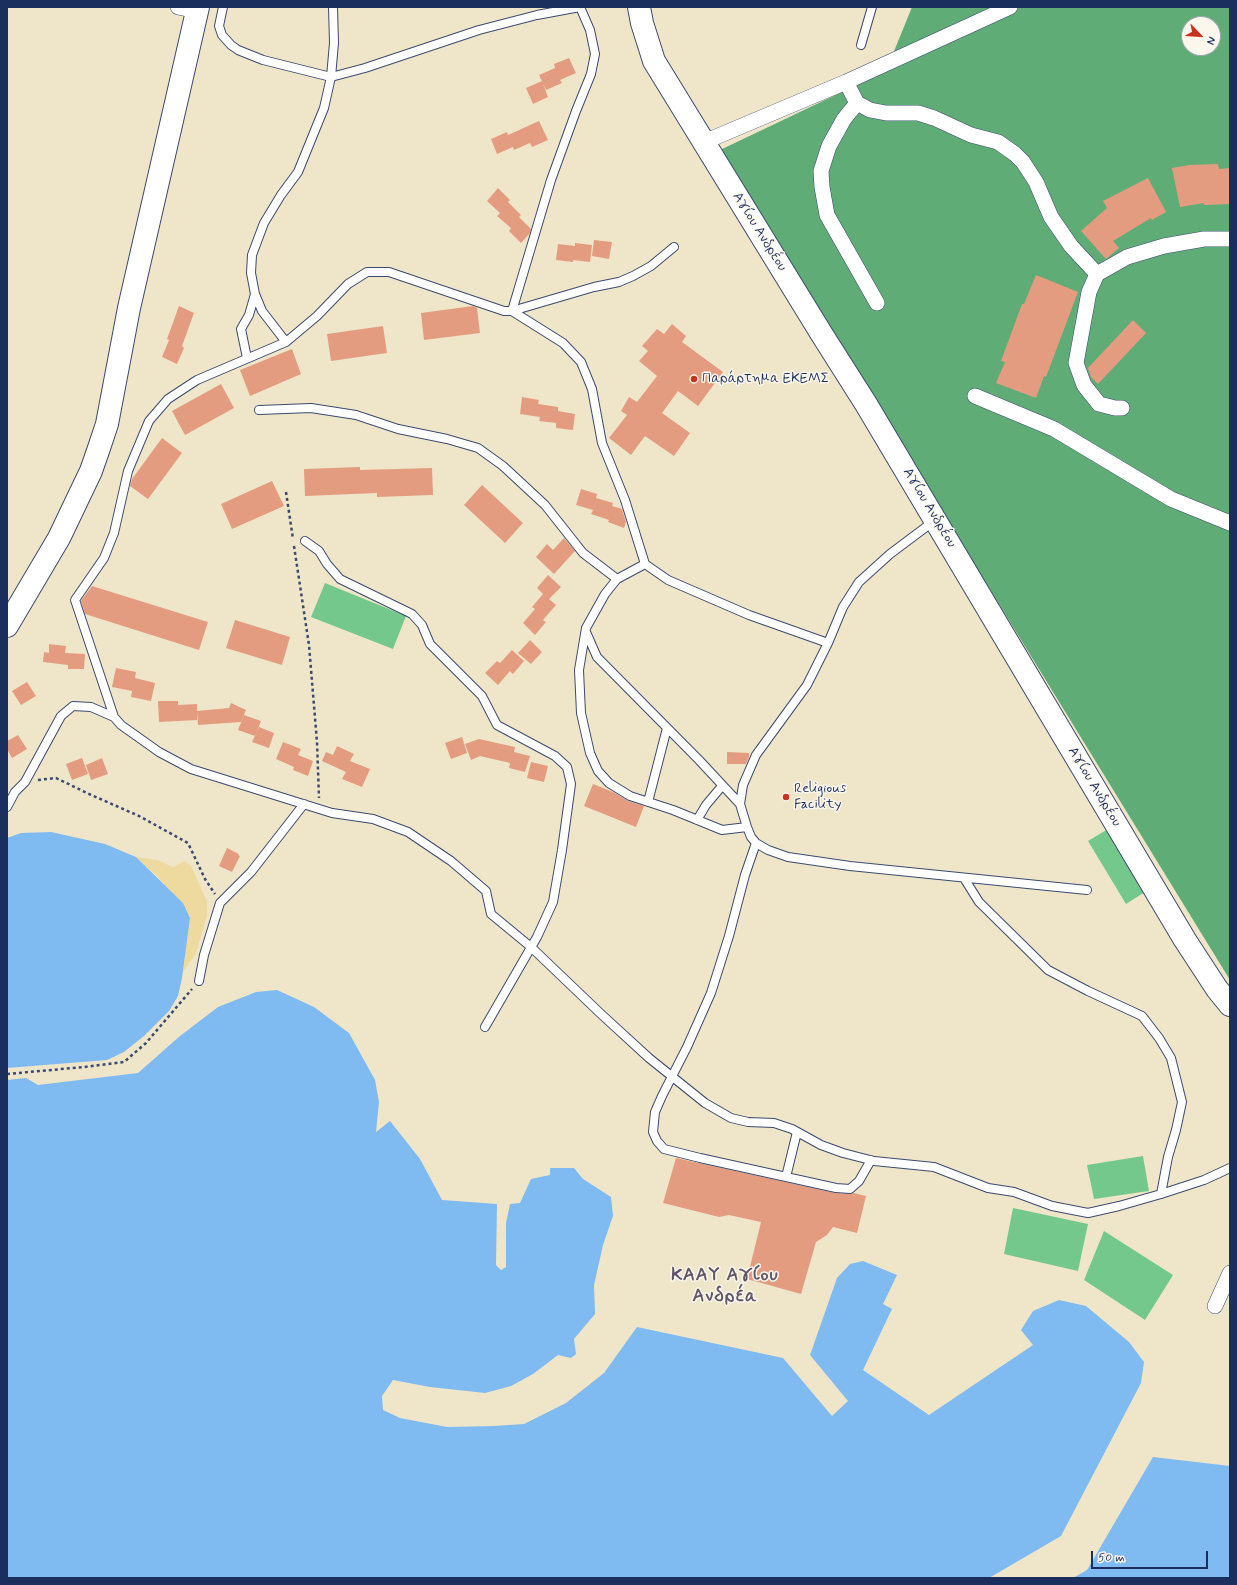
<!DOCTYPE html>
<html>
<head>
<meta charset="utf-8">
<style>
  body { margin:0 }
  #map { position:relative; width:1237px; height:1585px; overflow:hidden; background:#efe6c9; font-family:Mynerve,sans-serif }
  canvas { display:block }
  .frame { position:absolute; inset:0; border:8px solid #1b2f5e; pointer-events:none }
  .north { position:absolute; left:1181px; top:16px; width:40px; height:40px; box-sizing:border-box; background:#fbf7ec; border:1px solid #a1a7b3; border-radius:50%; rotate:115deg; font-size:11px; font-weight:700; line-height:16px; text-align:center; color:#1b2f5e }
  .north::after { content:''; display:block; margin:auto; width:14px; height:18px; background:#c8321e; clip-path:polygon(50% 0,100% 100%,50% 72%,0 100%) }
  .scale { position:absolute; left:1091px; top:1551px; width:117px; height:18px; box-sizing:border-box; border:2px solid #1b2f5e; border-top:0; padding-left:5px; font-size:12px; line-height:14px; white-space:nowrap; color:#1b2f5e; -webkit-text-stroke:3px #fbf7ec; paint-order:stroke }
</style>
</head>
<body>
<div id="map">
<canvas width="1237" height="1585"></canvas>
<div class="frame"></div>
<div class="north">N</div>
<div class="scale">50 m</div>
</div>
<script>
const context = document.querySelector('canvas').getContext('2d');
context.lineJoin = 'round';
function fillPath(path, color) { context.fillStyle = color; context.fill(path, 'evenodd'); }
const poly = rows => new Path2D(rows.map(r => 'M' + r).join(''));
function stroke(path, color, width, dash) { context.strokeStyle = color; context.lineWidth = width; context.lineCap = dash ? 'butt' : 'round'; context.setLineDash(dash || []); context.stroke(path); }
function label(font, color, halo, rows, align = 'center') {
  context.font = font + ' Mynerve,sans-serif'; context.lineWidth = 3; context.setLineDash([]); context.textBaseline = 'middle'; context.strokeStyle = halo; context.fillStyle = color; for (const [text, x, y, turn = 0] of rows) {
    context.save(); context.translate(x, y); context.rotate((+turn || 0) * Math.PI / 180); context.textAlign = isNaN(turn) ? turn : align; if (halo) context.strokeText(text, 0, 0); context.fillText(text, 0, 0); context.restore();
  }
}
fillPath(poly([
  [325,583,406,616,393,649,311,617],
  [1123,820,1161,882,1126,904,1088,841],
  [1143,1156,1149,1191,1094,1199,1087,1165],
  [1013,1208,1088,1224,1078,1271,1004,1254],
  [1104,1231,1173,1275,1145,1320,1084,1280]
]), '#74c88b');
fillPath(poly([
  [912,7,1230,7,1230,980,720,150,886,71],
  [1189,24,1213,24,1213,48,1189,48]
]), '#5fac77');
fillPath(poly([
  [136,857,157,860,173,867,185,861,191,866,207,901,207,916,196,953,183,972,190,918,186,909,157,876]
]), '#eeda9e');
fillPath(poly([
  [51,832,105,844,136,857,183,903,190,918,182,978,178,996,169,1011,144,1036,124,1052,107,1060,7,1068,7,838,21,833],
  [277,990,314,1007,349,1033,375,1080,379,1102,376,1132,390,1121,420,1159,442,1200,497,1204,496,1265,501,1270,506,1267,506,1223,510,1204,520,1203,531,1179,550,1175,550,1168,574,1168,583,1179,611,1197,613,1216,603,1245,594,1285,595,1314,574,1339,576,1354,571,1358,558,1355,533,1374,511,1386,485,1393,430,1387,393,1380,382,1396,383,1410,400,1418,447,1427,494,1426,524,1424,566,1403,604,1373,637,1327,783,1358,832,1416,848,1401,810,1355,837,1278,850,1264,863,1261,897,1275,883,1304,892,1309,863,1370,929,1415,1033,1345,1021,1330,1033,1311,1059,1300,1086,1306,1129,1342,1144,1362,1141,1383,1061,1536,989,1578,7,1578,7,1080,26,1078,38,1085,138,1073,180,1036,218,1007,256,992],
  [1153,1457,1230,1466,1230,1578,1073,1578,1087,1570]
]), '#7fbaf1');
fillPath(poly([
  [569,58,576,73,560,80,562,83,546,90,539,75,555,68,554,64],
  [542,81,548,97,533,104,526,88],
  [539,121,548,140,532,147,530,143,514,150,513,147,497,154,491,139,507,132,508,135],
  [1218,164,1219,169,1230,168,1230,204,1204,205,1204,203,1180,207,1172,168,1189,165],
  [1148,178,1166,212,1152,220,1151,218,1113,241,1119,248,1106,259,1081,231,1107,208,1103,201],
  [498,188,510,200,508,202,521,215,519,217,531,229,530,233,521,243,509,231,511,228,497,216,500,213,487,201],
  [594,240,612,242,609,259,592,256],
  [575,243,592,245,590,262,573,260,573,262,556,260,558,244,575,246],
  [1036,275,1078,292,1046,377,1044,376,1036,398,996,383,1005,362,1001,361,1022,304,1024,304],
  [179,306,194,313,182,346,184,348,177,364,162,357,169,340,167,339],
  [473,306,477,308,480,333,424,340,421,313],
  [1133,320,1146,333,1098,384,1091,377,1088,368],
  [672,324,686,336,682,342,723,372,698,406,678,391,662,413,690,433,674,456,645,436,631,455,609,438,627,415,621,411,629,397,637,402,657,376,639,361,648,351,642,346,657,329,664,334],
  [383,326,387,353,331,361,327,334],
  [292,349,301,374,250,396,240,370],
  [221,384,234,408,185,435,172,411],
  [522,397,539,400,538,404,558,407,558,411,575,414,573,430,556,428,556,423,539,421,540,417,520,414],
  [162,438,182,453,148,499,130,486,132,479],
  [360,467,360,470,432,468,433,495,377,497,377,493,305,496,304,469],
  [272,481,284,506,232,529,221,504],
  [482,485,523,523,505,543,464,505],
  [581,489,597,494,596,498,613,503,612,506,622,509,626,522,624,528,608,522,609,520,591,514,593,510,576,505],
  [564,538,575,551,554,574,536,557,547,544,553,550],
  [548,575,561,587,549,599,556,605,543,620,546,622,535,635,523,623,535,609,532,607,543,594,537,588],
  [92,586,208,622,199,650,85,614,81,601],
  [235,620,290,637,282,665,226,648],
  [530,640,542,652,531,664,518,653],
  [49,644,66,646,65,653,85,654,84,669,68,669,68,665,43,662,44,652,49,653],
  [512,650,524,661,513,674,510,671,498,685,485,673,497,661,500,663],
  [116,668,136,672,135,678,155,683,151,701,131,697,132,691,112,687],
  [27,682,36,696,21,705,12,691],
  [158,701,178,701,178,705,197,704,197,720,159,722],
  [231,703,246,710,241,722,198,725,197,711,229,708],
  [244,715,261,721,255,736,238,730],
  [259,727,274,733,269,748,252,742],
  [18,735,27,749,12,758,7,749,7,741],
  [462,737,467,753,451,759,445,743],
  [479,739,515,747,514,752,530,756,525,772,509,768,510,763,480,756,471,760,465,744],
  [283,742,301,749,298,755,313,761,308,776,293,770,294,767,276,759],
  [337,746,354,754,350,761,370,769,362,787,342,779,346,772,322,761,326,752,333,755],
  [727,752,749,753,749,757,746,764,727,764],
  [82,758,88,774,72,780,66,764],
  [102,758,108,774,91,780,86,765],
  [531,762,548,766,544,782,527,778],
  [593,784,613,792,628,801,644,806,636,827,584,806],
  [227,848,239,854,238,855,240,856,232,872,219,866],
  [676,1158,835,1193,850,1194,854,1193,866,1196,857,1233,833,1227,827,1235,816,1242,801,1294,747,1279,761,1222,729,1215,719,1217,663,1203]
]), '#e49c80');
const lane = poly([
  [223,7,219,26,222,35,231,45,238,50,263,60,331,77,365,68,479,30,537,15,580,7],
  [580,7,590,30,595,54,591,74,576,111,551,180,512,311,563,343,581,362,592,389,602,443,625,500,645,564,668,580,749,615,828,643],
  [861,45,872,7],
  [286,342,262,311,255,294,251,273,252,255,264,223,281,195,298,172,324,108,331,77,334,43,333,7],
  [247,358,241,329,249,315,255,294],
  [259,410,311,408,356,415,398,429,447,439,478,448,503,466,545,505,583,553,617,579],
  [934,521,890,554,859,582,843,607,828,643,807,685,756,755,743,785,740,804,747,827,751,837,756,843,768,850,788,857,850,866,1087,890],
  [305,541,319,551,327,564,340,579,412,614,422,625,430,644,482,696,497,725,555,756,567,767,571,784,562,850,553,902,537,937,485,1027],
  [645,564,617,579,605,594,586,628,579,670,581,713,590,753,598,771,609,783,630,796,673,810,722,830,747,827],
  [586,632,597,657,699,760,740,804],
  [114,717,75,600,104,558,114,533,128,471,149,421,168,399,197,380,286,342,317,316,348,284,367,272,389,272,504,311,512,311,594,287,619,282,633,276,651,266,674,247],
  [648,802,667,728],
  [7,807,15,792,25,782,61,716,73,706,91,707,114,717,121,725,159,752,191,769,332,813,373,819,408,832,451,861,486,891,491,914,531,947,601,1014,649,1058,705,1103,731,1118,748,1122,774,1123,792,1129,821,1145,843,1153,874,1161,934,1167,988,1188,1014,1192,1052,1206,1088,1213,1119,1206,1161,1194,1204,1180,1230,1168],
  [697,820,706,805,722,786],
  [756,843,745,875,729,936,711,993,687,1047,662,1096,655,1112,653,1132,657,1141,664,1149,700,1158,836,1188,850,1189,859,1181,871,1160],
  [964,878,979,902,1048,970,1088,991,1142,1016,1159,1038,1171,1058,1182,1102,1176,1130,1168,1157,1161,1194],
  [199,981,204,955,220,903,251,872,304,804],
  [786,1177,797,1132]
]);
const street = poly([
  [178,7,197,11],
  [846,82,857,103,870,110,886,113,918,113,934,118,971,135,998,142,1015,154,1023,162,1036,182,1051,217,1071,246,1097,274,1089,292,1076,363,1084,385,1099,404,1115,408,1122,408],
  [857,103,844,119,829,146,821,171,822,187,827,215,877,303],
  [704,142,846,82,1010,7],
  [1097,274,1127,257,1164,246,1204,239,1230,239],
  [975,396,1054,429,1171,499,1230,523],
  [1215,1306,1230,1273]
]);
const secondary = poly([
  [639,7,642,23,654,61,821,333,866,404,1185,940,1217,989,1230,1005],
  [7,626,59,538,91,471,99,448,107,424,129,308,198,7]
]);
stroke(lane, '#3b4a6e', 10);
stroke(street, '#3b4a6e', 16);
stroke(secondary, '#3b4a6e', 24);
stroke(poly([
  [286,492,293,539],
  [294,546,309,645,317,742,319,798],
  [38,780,56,778,89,794,139,816,188,843,205,879,215,894],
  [7,1074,84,1067,124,1062,146,1043,192,989]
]), '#3b4a6e', 2.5, [3, 3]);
stroke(lane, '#fff', 8);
stroke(street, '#fff', 15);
stroke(secondary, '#fff', 22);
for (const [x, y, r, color] of [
  [694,379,4,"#c8321e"],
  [786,797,4,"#c8321e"]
]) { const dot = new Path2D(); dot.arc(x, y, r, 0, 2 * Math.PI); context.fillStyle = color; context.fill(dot); stroke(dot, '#fbf7ec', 1.5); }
label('14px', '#1b2f5e', '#fbf7ec', [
  ["Αγίου Ανδρέου",759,232,58],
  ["Αγίου Ανδρέου",929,508,59],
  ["Αγίου Ανδρέου",1094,787,59]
]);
label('14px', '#1b2f5e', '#fbf7ec', [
  ["Παράρτημα ΕΚΕΜΣ",702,379],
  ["Religious",794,789],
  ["Facility",794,805]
], 'left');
context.letterSpacing = '1px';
label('bold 18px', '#61556a', '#fbf7ec', [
  ["ΚΑΑΥ Αγίου",725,1276],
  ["Ανδρέα",725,1297]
]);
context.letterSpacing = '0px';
</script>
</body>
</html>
